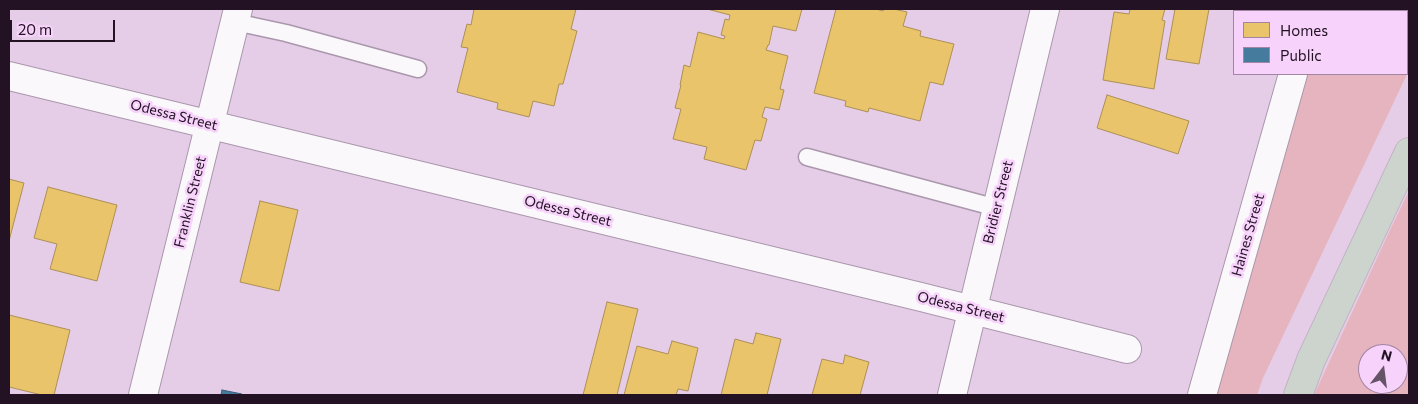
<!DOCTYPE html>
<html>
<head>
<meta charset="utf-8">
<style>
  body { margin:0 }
  #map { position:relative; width:1418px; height:404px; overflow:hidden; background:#e5cde8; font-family:Commissioner,sans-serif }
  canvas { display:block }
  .frame { position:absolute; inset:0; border:10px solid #221223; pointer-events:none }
  .legend { position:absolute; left:1233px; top:10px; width:175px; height:65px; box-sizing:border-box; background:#f7d2fa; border:1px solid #a285a4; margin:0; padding:6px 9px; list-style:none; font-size:15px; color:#221223 }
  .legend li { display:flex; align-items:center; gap:10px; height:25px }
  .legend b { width:25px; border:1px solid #a285a4 }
  .north { position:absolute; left:1358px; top:344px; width:50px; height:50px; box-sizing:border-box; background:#f7d2fa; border:1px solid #a285a4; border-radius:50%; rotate:15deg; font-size:14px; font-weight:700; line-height:20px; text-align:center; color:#221223 }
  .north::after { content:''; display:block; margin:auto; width:18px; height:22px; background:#665368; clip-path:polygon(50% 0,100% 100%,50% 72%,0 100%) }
  .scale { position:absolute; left:10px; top:20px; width:105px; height:22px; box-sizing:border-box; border:2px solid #221223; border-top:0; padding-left:6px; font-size:15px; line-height:18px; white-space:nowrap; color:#221223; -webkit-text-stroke:4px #f7d2fa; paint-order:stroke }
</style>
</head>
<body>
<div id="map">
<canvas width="1418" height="404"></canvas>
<div class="frame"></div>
<ul class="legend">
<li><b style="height:14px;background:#e9c46a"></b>Homes</li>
<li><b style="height:14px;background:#457b9d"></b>Public</li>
</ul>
<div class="north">N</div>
<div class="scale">20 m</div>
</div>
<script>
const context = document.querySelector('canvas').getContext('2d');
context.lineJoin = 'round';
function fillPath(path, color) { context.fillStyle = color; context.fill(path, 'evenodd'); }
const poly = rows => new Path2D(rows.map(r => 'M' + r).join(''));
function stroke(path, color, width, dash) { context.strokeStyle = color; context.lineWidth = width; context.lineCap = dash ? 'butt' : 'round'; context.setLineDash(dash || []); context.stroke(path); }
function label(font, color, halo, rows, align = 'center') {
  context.font = font + ' Commissioner,sans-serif'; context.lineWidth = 5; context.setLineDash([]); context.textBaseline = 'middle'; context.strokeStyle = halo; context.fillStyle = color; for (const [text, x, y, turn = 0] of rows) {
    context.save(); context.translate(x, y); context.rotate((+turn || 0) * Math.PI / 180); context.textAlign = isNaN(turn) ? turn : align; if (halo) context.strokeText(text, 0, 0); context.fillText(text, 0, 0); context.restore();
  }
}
fillPath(poly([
  [1325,9,1409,9,1409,70,1263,378,1257,395,1213,395,1304,74,1407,74,1407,11,1324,11],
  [1409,191,1409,395,1314,395,1390,230],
  [1368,354,1398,354,1398,384,1368,384]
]), '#e6b4be');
const homes = poly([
  [474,9,576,9,571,29,577,31,563,84,559,84,554,106,533,101,529,117,497,109,498,103,457,92,468,48,461,47,467,24,471,25,474,9],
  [707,9,802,9,796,31,773,26,769,45,768,45,766,50,788,56,780,89,784,90,779,110,765,107,762,117,767,119,761,141,755,140,746,170,704,159,707,147,673,139,681,109,675,108,681,85,680,85,684,65,690,67,698,32,724,39,725,36,721,35,725,19,729,20,730,15,707,9],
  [836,9,876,9,883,11,884,9,894,9,907,12,903,26,921,31,920,36,954,44,943,85,930,82,920,121,869,108,868,112,845,106,846,101,814,93,836,9],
  [1130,9,1165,9,1162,20,1165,21,1154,89,1103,80,1114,12,1129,14,1130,9],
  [1175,9,1209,9,1199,64,1166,59,1175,9],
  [1107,95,1189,121,1178,154,1097,128,1107,95],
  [9,179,24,183,9,241,9,179],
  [48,187,117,205,97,281,50,269,57,244,34,238,48,187],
  [260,201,298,210,279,291,240,282,260,201],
  [607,302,638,309,617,395,583,395,607,302],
  [9,315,70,330,54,395,42,395,9,387,9,315],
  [756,333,781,339,767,395,721,395,735,339,753,344,756,333],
  [672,341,698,348,688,391,678,389,676,395,624,395,637,346,668,354,672,341],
  [845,355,869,362,860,395,812,395,822,359,843,364,845,355]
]);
fillPath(homes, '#e9c46a');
stroke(homes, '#ad8f55', 1);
const public = poly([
  [222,390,242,394,242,395,221,395,222,390]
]);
fillPath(public, '#457b9d');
stroke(public, '#3a5c78', 1);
const service = poly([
  [235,22,286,33,418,69],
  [807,157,997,208]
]);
const minor = poly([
  [9,76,921,297,1127,349],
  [143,395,238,9],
  [952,395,1045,9]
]);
const tertiary = poly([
  [1313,11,1314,9],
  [1202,395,1293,74]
]);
const motorway = poly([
  [1298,395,1311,360,1409,152]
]);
stroke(service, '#aa97ac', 19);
stroke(minor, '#aa97ac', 30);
stroke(tertiary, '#aa97ac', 30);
stroke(motorway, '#c1b5c3', 30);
stroke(service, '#fbf8fc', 16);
stroke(minor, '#fbf8fc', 28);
stroke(tertiary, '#fbf8fc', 28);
stroke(motorway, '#cdd4ce', 28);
label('14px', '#221223', '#f7d2fa', [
  ["Odessa Street",174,115,14],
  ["Franklin Street",190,202,-76],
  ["Bridier Street",998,202,-76],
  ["Odessa Street",568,211,14],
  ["Haines Street",1248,235,-74],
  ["Odessa Street",961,307,14]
]);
</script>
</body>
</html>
